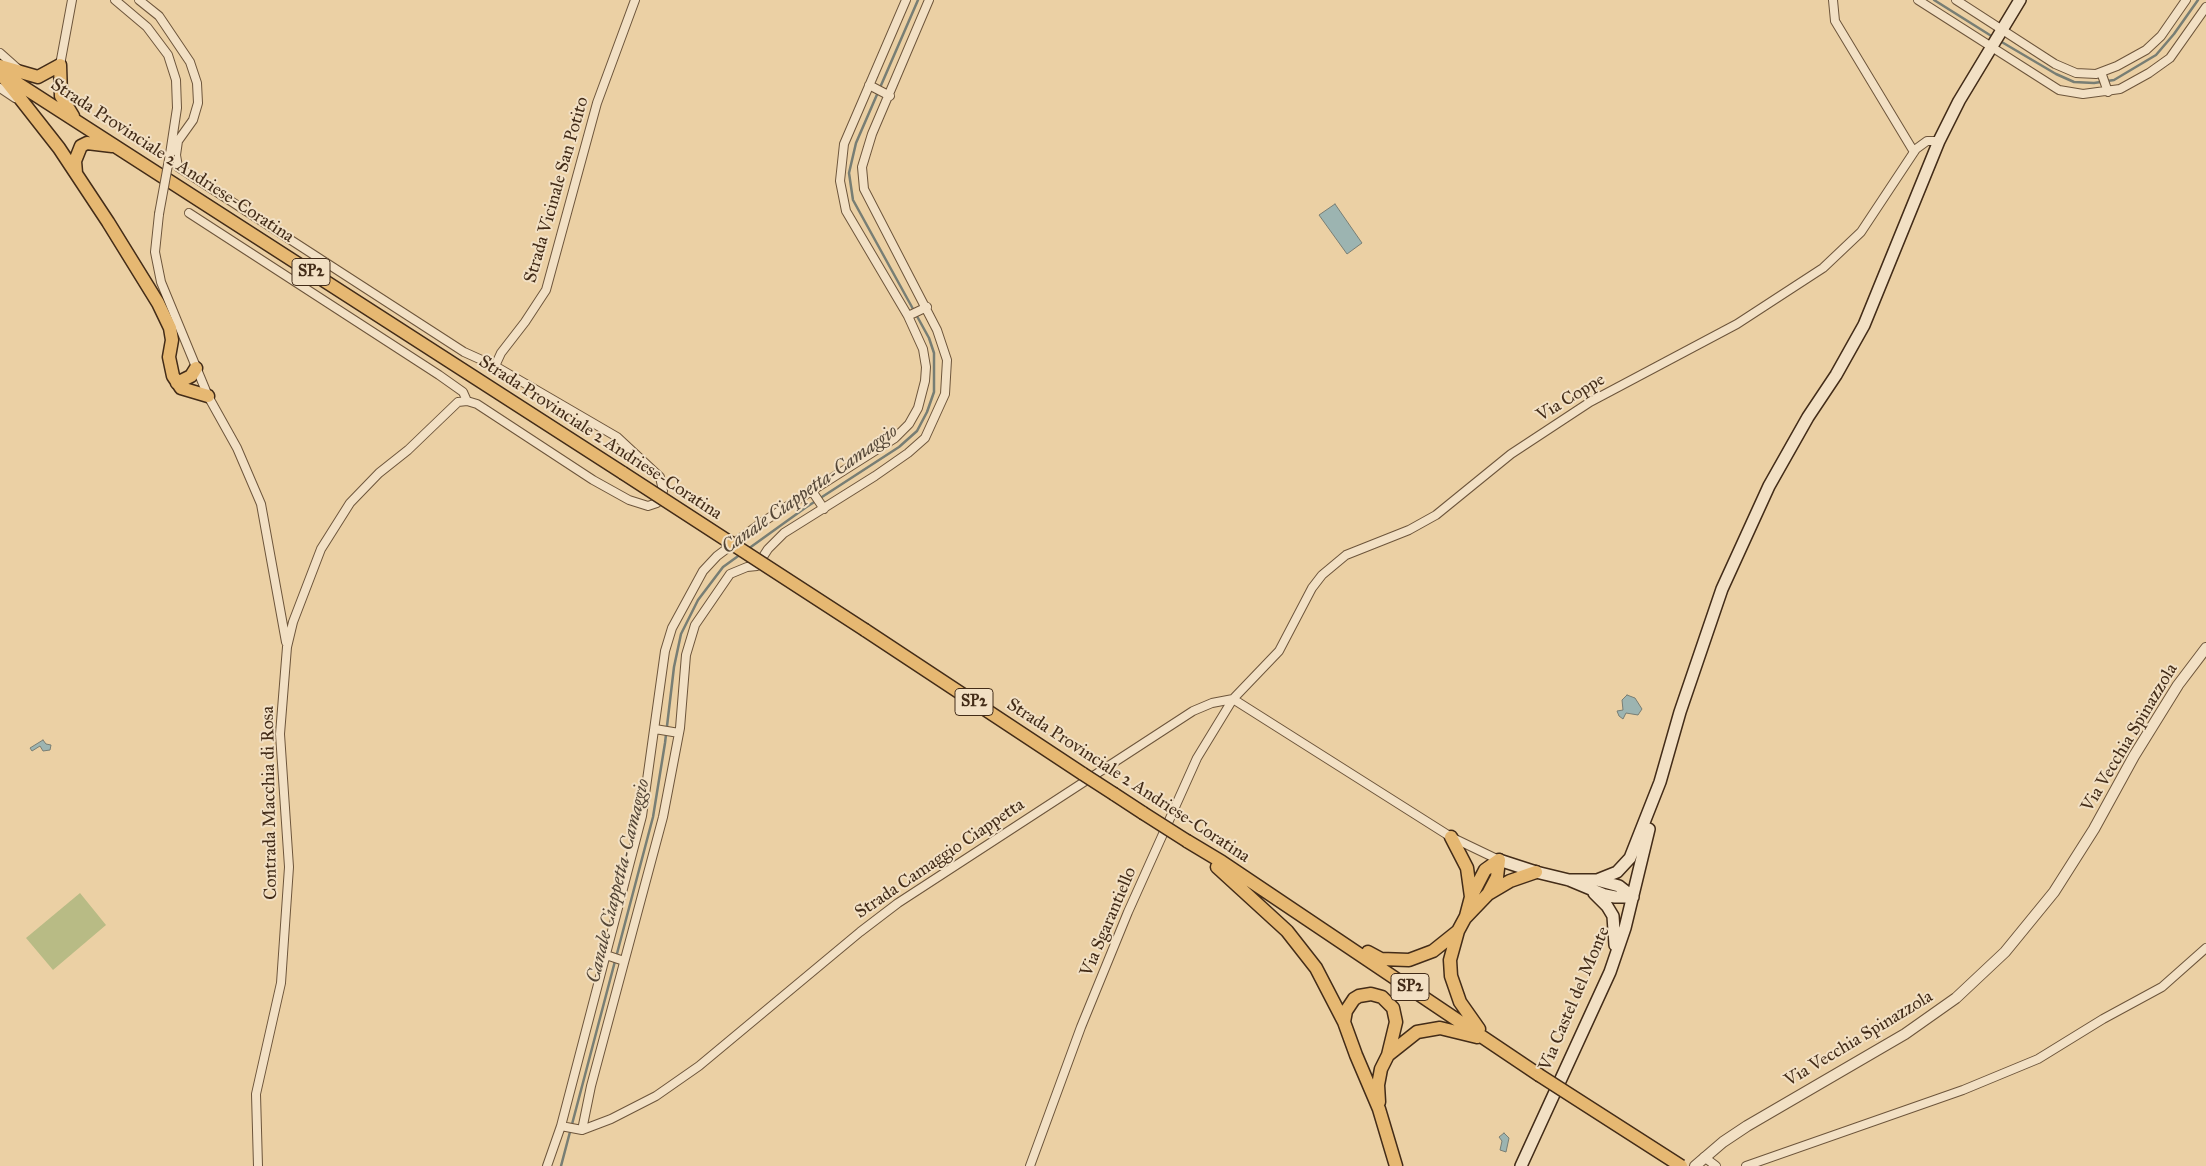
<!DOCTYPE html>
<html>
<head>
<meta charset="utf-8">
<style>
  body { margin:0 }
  canvas { display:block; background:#ebd0a4 }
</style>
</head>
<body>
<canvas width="2206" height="1166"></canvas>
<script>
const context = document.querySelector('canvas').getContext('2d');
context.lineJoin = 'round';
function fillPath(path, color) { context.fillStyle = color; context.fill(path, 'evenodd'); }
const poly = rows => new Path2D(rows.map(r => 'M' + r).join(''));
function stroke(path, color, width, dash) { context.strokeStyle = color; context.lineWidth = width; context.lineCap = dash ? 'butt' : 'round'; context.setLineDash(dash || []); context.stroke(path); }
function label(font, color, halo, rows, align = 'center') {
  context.font = font + ' "IM FELL Great Primer",serif'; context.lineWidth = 4; context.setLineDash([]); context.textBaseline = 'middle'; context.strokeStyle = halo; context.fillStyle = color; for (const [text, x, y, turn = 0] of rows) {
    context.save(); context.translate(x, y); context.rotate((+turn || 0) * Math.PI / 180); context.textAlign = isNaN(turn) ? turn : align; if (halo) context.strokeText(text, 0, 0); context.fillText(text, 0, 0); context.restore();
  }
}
fillPath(poly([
  [80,893,106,925,53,970,26,938]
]), '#b8bb85');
const water = poly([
  [1335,204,1362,243,1347,254,1319,215,1335,204],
  [1627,695,1635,698,1642,709,1638,715,1626,713,1623,719,1619,716,1617,711,1623,710,1622,700,1627,695],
  [43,740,46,744,51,745,50,750,43,751,40,746,32,751,30,748,43,740],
  [1504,1133,1509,1138,1506,1152,1500,1150,1502,1141,1499,1137,1504,1133]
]);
fillPath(water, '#9cb4b1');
stroke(water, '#787e74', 1);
stroke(poly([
  [1934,0,1993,37],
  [2000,41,2056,74,2074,82,2094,83,2114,80,2156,55,2174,34,2198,0],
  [748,549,805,508,899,447,917,431,927,412,934,392,934,353,929,338,853,200,849,173,856,143,918,0],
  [561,1166,653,817,665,743,674,667,681,634,698,600,723,567,741,554]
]), '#787e74', 2.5);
const minor = poly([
  [115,0,147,27,168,55,176,80,177,108,170,154],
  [139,0,159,16,190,62,197,83,198,103,193,120,178,141,176,155,178,167,464,352,495,366],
  [1833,0,1835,21,1914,152],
  [1918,0,2059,90,2083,94,2120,89,2149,73,2170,58,2206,7],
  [1956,0,2055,64,2076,73,2096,74,2117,66,2146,50,2161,36,2186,0],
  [0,53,18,69],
  [60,65,72,0],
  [2101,72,2108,92],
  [869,85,890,96],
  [0,88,15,98],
  [189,213,439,375,463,392,467,401],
  [159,214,155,252,161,282,208,396,237,448,261,504,286,642],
  [908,316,927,307],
  [812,491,824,509],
  [1233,699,1451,837,1499,860],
  [655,729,679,733],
  [606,955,624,961],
  [561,1126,642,816,665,651,672,628,703,571,717,556,761,523,895,438,909,424,918,408,925,381,926,367,923,349,908,316,846,211,840,181,844,144,906,0],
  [582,1130,591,1086,663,817,680,728,686,655,695,625,730,574,747,567,757,566,768,549,784,533,875,476,908,453,925,438,945,394,947,360,937,330,864,189,862,167,872,134,929,0],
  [1704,1157,1716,1166],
  [258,1166,256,1094,281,983,289,867,280,734,287,647,293,622,321,549,350,503,379,473,408,450,458,402,467,401,477,404,593,480,629,500,648,506,657,503,663,491,660,477,617,437,495,366,501,353,525,322,546,290,597,103,635,0],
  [547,1166,561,1126,582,1130,611,1119,656,1096,699,1066,860,932,898,903,1193,711,1212,703,1233,699],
  [1030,1166,1081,1027,1128,912,1197,758,1233,699,1279,651,1312,588,1322,575,1346,555,1409,530,1436,515,1511,454,1590,402,1737,324,1823,268,1861,232,1916,149,1927,141,1939,141],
  [1746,1166,1963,1090,2038,1059,2103,1019,2162,987,2206,948]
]);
const tertiary = poly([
  [1695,1166,1723,1142,1747,1126,1905,1034,1956,998,2005,952,2054,892,2094,829,2134,756,2178,685,2206,648]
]);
const secondary = poly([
  [1499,860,1536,872,1569,880,1605,895,1615,897,1633,897],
  [1569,880,1597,880,1617,872,1630,858,1660,782,1680,712,1722,589,1769,486,1808,417,1836,375,1864,325,1939,141,1959,101,2020,0],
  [1597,880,1619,886,1633,897],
  [1594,893,1607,906,1613,916,1615,945],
  [1521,1166,1610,972,1625,928,1649,829]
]);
const primary = poly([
  [60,65,61,96,73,116],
  [0,66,38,77,60,65],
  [0,72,623,473],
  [4,78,59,148,108,222,158,303,170,328,172,340,169,357,173,376,181,388,208,396],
  [76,173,75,161,81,146,87,143,112,146],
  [177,383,191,376,196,368],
  [865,630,1083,774],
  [1114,794,1143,813],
  [1451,837,1467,868,1471,897],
  [1187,841,1222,862,1539,1075],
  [1217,867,1287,931,1316,968,1344,1022,1356,1055,1379,1109,1396,1166],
  [1488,894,1510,881,1536,872],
  [1466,916,1471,897,1485,870,1499,860],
  [1368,952,1381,959,1409,960,1433,951,1458,931],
  [1344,1022,1346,1011,1354,999,1359,996,1371,994,1382,997,1393,1008,1396,1022,1388,1055],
  [1479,1029,1460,1002,1451,976,1450,960,1458,931,1465,918,1488,894,1497,877,1499,860],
  [1379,1102,1378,1085,1381,1069,1388,1055,1417,1032,1440,1028,1477,1037]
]);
stroke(minor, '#6d553b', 10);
stroke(tertiary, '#6d553b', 12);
stroke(secondary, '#432c18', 14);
stroke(primary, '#432c18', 15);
stroke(minor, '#f2e0c4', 8);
stroke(tertiary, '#f2e0c4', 10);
stroke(secondary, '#f2e0c4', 11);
stroke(primary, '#e6b872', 12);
const minorBridge = poly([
  [159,214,170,154]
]);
const primaryBridge = poly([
  [623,473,865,630],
  [1083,774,1114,794],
  [1143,813,1187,841],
  [1539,1075,1681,1166]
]);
stroke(minorBridge, '#6d553b', 10, []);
stroke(primaryBridge, '#432c18', 15, []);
stroke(minorBridge, '#f2e0c4', 8);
stroke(primaryBridge, '#e6b872', 12);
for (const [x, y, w] of [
  [311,272,38],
  [974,702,38],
  [1410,987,38]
]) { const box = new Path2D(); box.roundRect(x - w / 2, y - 13.5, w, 27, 4); context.fillStyle = '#f2e0c4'; context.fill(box); stroke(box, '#432c18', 1); }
label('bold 16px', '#432c18', null, [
  ["SP2",311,272],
  ["SP2",974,702],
  ["SP2",1410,987]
]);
label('18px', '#432c18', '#f2e0c4', [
  ["Strada Provinciale 2 Andriese-Coratina",172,161,33],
  ["Strada Vicinale San Potito",557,190,-74],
  ["Via Coppe",1571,398,-31],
  ["Strada Provinciale 2 Andriese-Coratina",600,438,33],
  ["Via Vecchia Spinazzola",2130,738,-59],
  ["Strada Provinciale 2 Andriese-Coratina",1128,781,33],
  ["Contrada Macchia di Rosa",270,803,-91],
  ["Strada Camaggio Ciappetta",940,859,-34],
  ["Via Sgarantiello",1109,922,-67],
  ["Via Castel del Monte",1575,999,-67],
  ["Via Vecchia Spinazzola",1859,1039,-31]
]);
label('italic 19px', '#554737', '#f2e0c4', [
  ["Canale Ciappetta-Camaggio",810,490,-35],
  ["Canale Ciappetta-Camaggio",619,881,-76]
]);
</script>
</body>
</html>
